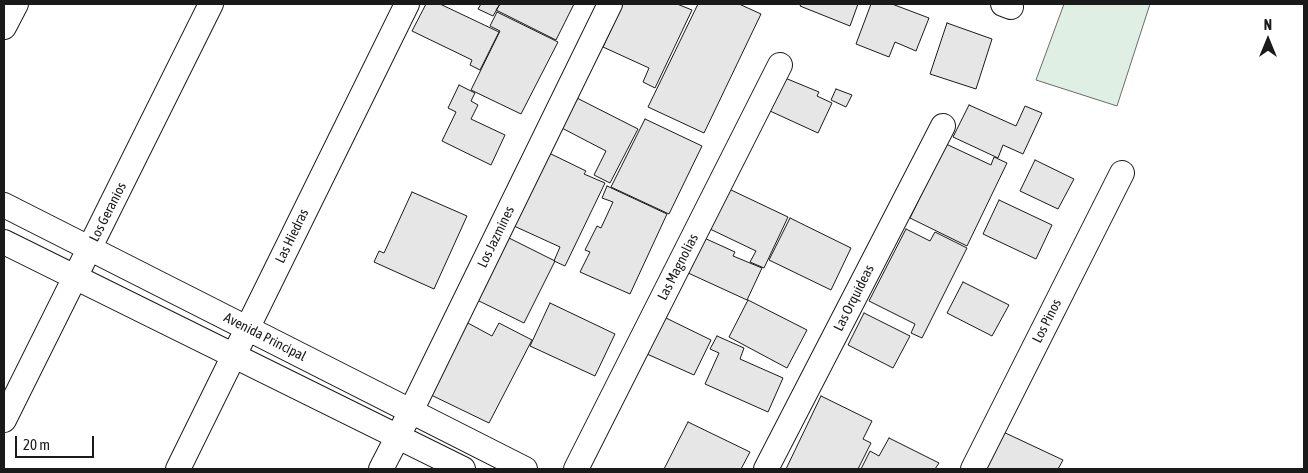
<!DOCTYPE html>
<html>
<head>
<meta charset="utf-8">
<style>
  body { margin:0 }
  #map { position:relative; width:1308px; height:473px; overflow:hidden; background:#fff; font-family:"Asap Condensed",sans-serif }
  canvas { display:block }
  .frame { position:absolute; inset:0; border:5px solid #1a1a1a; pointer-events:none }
  .north { position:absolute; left:1243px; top:15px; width:50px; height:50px; -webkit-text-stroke:4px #fff; paint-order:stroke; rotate:0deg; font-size:14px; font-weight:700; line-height:20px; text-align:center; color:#1a1a1a }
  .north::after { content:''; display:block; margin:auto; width:18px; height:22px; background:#1a1a1a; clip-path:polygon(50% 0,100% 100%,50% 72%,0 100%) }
  .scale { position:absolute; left:15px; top:436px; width:79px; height:22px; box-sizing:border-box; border:2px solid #1a1a1a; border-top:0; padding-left:6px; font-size:15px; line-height:18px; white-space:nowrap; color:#1a1a1a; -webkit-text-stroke:4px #fff; paint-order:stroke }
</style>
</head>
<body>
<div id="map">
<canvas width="1308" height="473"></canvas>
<div class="frame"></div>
<div class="north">N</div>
<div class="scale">20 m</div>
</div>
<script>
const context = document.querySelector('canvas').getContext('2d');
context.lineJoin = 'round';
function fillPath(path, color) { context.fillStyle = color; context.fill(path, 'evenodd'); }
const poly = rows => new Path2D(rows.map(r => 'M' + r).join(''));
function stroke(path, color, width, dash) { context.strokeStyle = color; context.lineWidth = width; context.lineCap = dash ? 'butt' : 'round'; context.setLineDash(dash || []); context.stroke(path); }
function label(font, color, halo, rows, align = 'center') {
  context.font = font + ' "Asap Condensed",sans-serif'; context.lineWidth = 4; context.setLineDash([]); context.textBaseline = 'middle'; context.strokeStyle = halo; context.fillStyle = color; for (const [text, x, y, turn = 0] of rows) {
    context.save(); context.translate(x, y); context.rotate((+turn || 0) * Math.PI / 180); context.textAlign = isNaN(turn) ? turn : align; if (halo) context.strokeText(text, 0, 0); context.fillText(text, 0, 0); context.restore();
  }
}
const green = poly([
  [1064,4,1150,4,1117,106,1036,80,1064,4]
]);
fillPath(green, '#e0efe3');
stroke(green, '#6a6a6a', 1);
const building = poly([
  [426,4,440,4,499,32,480,70,470,65,472,60,412,31,426,4],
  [481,4,500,4,493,16,478,9,481,4],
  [500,4,574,4,556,40,496,10,500,4],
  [623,4,677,4,692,10,655,88,643,82,649,68,603,47,623,4],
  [698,4,739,4,761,14,704,133,648,107,698,4],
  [801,4,858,4,850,26,800,6,801,4],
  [871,4,892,4,929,18,916,51,895,42,889,57,856,44,871,4],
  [497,12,558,42,521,114,471,90,500,31,490,26,497,12],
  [947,23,992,39,976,89,930,74,947,23],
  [785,78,819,92,817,96,832,103,818,133,770,111,785,78],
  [459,85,475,93,471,101,478,105,471,119,505,135,491,165,442,141,456,112,448,108,459,85],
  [836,89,852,95,846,107,831,100,836,89],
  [573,96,638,129,610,183,594,175,606,151,558,126,573,96],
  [969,105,1016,126,1025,106,1042,113,1023,154,1003,145,998,158,953,137,969,105],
  [645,119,702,146,669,214,611,187,645,119],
  [946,144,991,165,994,157,1007,163,967,246,910,218,946,144],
  [549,153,586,171,584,174,605,183,565,266,554,261,560,247,514,226,549,153],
  [1035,160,1074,179,1058,209,1020,191,1035,160],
  [607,186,667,214,630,294,580,272,590,252,585,250,597,226,601,228,613,202,602,198,607,186],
  [729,189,788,217,764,268,750,262,756,251,710,229,729,189],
  [412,192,467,216,434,289,374,262,379,251,384,253,412,192],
  [999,200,1052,225,1036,259,983,234,999,200],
  [790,218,851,248,831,290,769,260,790,218],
  [906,229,930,241,935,232,967,248,922,338,911,333,915,324,869,301,906,229],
  [702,237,735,252,733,256,762,268,747,300,686,272,702,237],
  [509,238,555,261,524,323,477,300,509,238],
  [963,282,1009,305,992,336,947,313,963,282],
  [748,300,807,330,787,368,729,337,748,300],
  [550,303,615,334,595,376,530,346,550,303],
  [662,306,670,309,666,318,711,340,694,375,647,354,662,306],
  [864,313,910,336,893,368,848,345,864,313],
  [466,322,492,336,499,323,532,340,489,423,429,394,466,322],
  [717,336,744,348,740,359,783,378,768,412,705,384,719,353,710,349,717,336],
  [821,396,872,421,863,439,871,443,858,469,786,469,821,396],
  [688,422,750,452,741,469,664,469,688,422],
  [999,430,1063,460,1058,469,982,469,999,430],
  [889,438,939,463,935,469,861,469,870,451,879,456,889,438]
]);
fillPath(building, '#e6e6e6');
stroke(building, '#1a1a1a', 1);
const minor = poly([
  [1003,4,1011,7],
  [4,27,16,4],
  [4,205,525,469],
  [4,242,463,469],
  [4,420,211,4],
  [178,469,407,4],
  [381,469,411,411,610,4],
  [576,469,780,65],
  [766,469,943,126],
  [973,469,1122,173]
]);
stroke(minor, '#1a1a1a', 26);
stroke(minor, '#fff', 24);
label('14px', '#1a1a1a', '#fff', [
  ["Los Geranios",108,212,-63],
  ["Las Hiedras",292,236,-64],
  ["Los Jazmines",496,237,-64],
  ["Las Magnolias",678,267,-63],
  ["Las Orquideas",854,298,-63],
  ["Los Pinos",1047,321,-63],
  ["Avenida Principal",265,337,27]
]);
</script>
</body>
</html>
